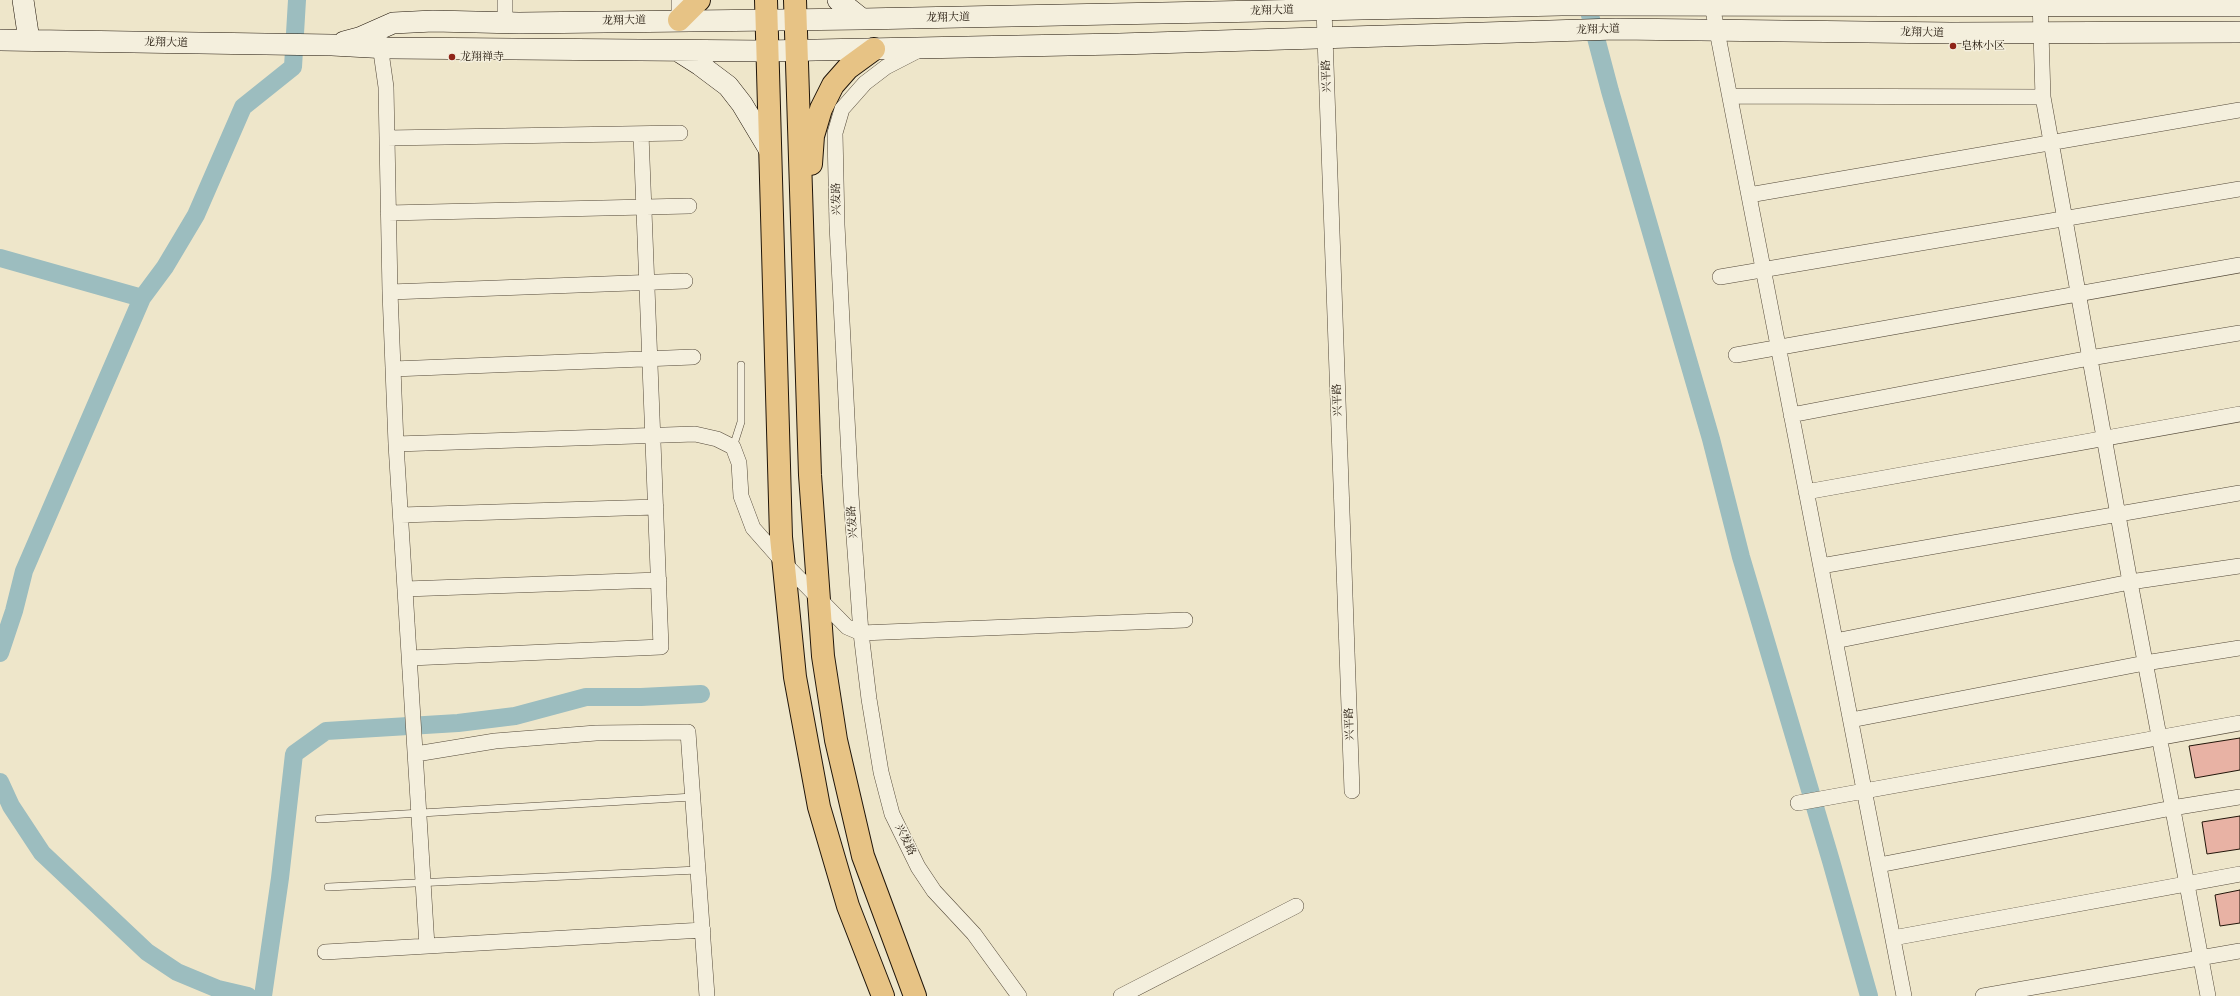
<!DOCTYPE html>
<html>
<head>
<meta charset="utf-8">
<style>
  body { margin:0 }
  canvas { display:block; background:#eee6ca }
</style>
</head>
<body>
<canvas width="2240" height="996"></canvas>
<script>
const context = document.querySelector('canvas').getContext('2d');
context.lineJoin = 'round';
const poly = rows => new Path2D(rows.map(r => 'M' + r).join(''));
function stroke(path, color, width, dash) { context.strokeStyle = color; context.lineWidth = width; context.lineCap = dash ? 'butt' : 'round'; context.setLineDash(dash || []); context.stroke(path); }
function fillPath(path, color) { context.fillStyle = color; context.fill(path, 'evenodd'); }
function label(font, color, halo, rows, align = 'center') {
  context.font = font + ' "IM FELL French Canon","Noto Serif SC",serif'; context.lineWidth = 3; context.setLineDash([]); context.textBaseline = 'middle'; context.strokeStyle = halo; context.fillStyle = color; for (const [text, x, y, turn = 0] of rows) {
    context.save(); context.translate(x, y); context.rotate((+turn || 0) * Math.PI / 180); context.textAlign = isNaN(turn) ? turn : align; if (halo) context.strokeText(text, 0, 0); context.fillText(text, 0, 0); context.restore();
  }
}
stroke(poly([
  [1586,0,1610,91,1711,439,1741,557,1831,861,1869,996],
  [0,258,142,298],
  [0,653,14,611,24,571,142,298,165,267,196,215,243,107,293,67,297,0],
  [0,782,11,806,42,853,147,952,177,972,218,989,248,996],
  [263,996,280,878,294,754,326,731,458,723,515,716,586,697,641,697,701,694]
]), '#9cbdbf', 18);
const building = poly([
  [2240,738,2240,770,2195,778,2189,746,2240,738],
  [2240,816,2240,849,2207,854,2202,822,2240,816],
  [2240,890,2240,923,2220,926,2215,895,2240,890]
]);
fillPath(building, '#e8b2a4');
stroke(building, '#201509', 1);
const lane = poly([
  [733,447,741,422,741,365],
  [319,819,693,797],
  [328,887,698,870]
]);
const street = poly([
  [505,0,505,23],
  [2040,0,2043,97,2130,582,2208,996],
  [1712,5,1904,996],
  [1324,9,1352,791],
  [679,20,679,0],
  [379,38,386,87,390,292,396,444,427,946],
  [919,50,886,67,865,83,842,109,835,133,837,225,851,495,861,633,869,699,881,772,892,814,918,867,934,891,974,934,1019,996],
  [1730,96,2043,97],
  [387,138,680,133],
  [1749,195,2240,110],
  [388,213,689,206],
  [1720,277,2240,189],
  [390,292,685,281],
  [1736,355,2240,265],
  [393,369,693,357],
  [1791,415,2090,358,2240,333],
  [396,444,695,434,717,439,733,447,739,463,741,496,753,528,783,562,847,627,861,633,1185,620],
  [1806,492,2240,414],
  [401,515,656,507],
  [1821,566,2240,493],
  [405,589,659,580],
  [1835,641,2130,582,2240,566],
  [410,658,661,647,641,134],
  [1851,720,2145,663,2240,648],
  [416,754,495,741,596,733,688,732,707,996],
  [1798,803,2240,723],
  [1879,865,2172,808,2240,797],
  [1893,938,2240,874],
  [325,952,703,930],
  [1121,996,1296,906],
  [1983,996,2240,951]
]);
const secondary = poly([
  [23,0,29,40],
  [838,0,862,19],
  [0,40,332,45,388,48,766,51,1119,44,1616,29,1951,33,2240,32],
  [344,42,359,38,393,23,433,21,519,23,862,19,1562,5,2240,6],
  [678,51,700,65,728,86,742,104,769,149]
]);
const primary = poly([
  [766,0,781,537,795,677,819,807,848,906,883,996],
  [795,0,810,475,823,656,836,740,863,856,915,996],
  [679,20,699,0],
  [811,164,813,136,821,109,833,85,848,68,874,49]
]);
stroke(lane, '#544939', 8);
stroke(street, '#544939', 16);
stroke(secondary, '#201509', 22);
stroke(primary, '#201509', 24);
stroke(lane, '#f4efdd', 7);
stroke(street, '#f4efdd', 15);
stroke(secondary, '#f4efdd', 21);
stroke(primary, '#e7c385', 22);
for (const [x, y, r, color] of [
  [1953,46,4,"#8f2418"],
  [452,57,4,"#8f2418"]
]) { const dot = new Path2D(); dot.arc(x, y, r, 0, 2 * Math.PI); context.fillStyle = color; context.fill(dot); stroke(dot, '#f4efdd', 1.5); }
label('11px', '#201509', '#f4efdd', [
  ["龙翔大道",1272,11,-2],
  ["龙翔大道",948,18,-1],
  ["龙翔大道",624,21,-1],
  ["龙翔大道",1598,30,-2],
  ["龙翔大道",1922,33,1],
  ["龙翔大道",166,43,1],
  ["兴平路",1327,76,-92],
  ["兴发路",837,199,-91],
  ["兴平路",1338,400,-92],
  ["兴发路",853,522,-94],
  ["兴平路",1350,724,-92],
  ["兴发路",905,840,64]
]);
label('11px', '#201509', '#f4efdd', [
  ["皂林小区",1961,46],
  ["龙翔禅寺",460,57]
], 'left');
</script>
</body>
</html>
